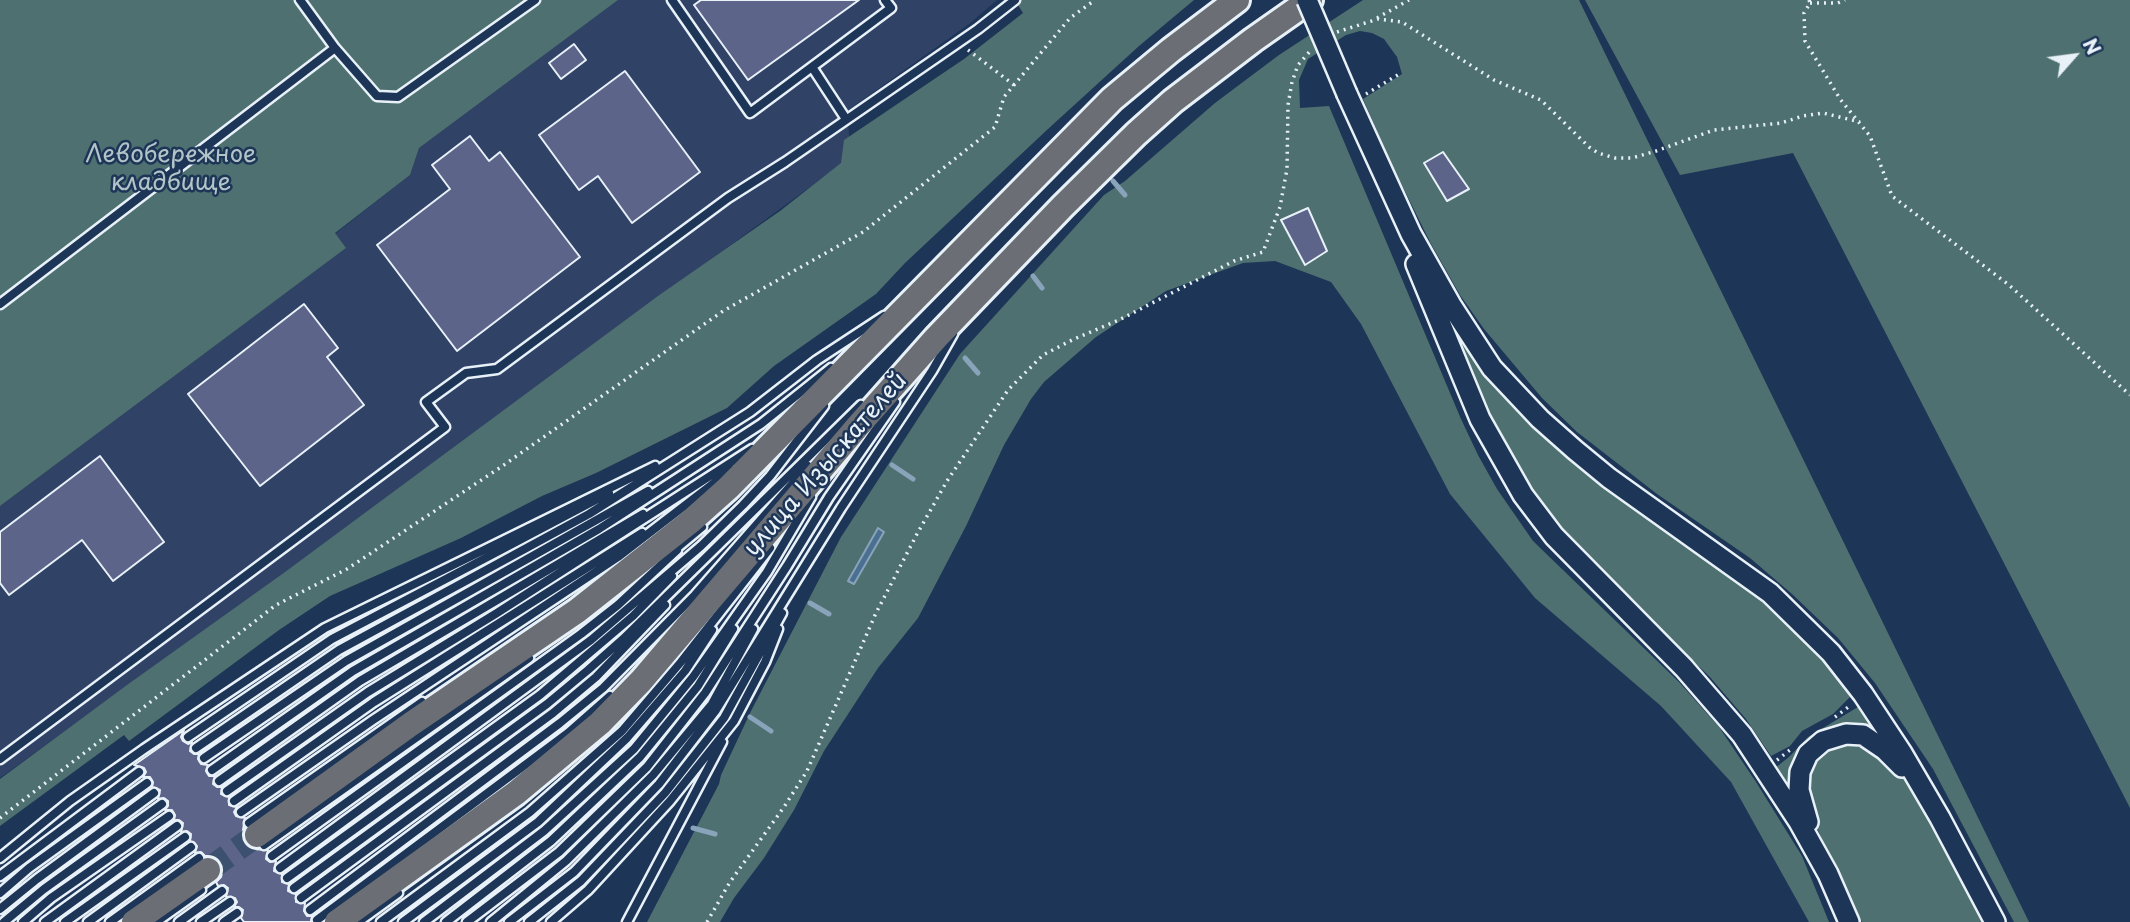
<!DOCTYPE html>
<html>
<head>
<meta charset="utf-8">
<style>
  body { margin:0 }
  #map { position:relative; width:2130px; height:922px; overflow:hidden; background:#1d3557; font-family:"Playpen Sans",sans-serif }
  canvas { display:block }
  .north { position:absolute; left:2039px; top:21px; width:70px; height:70px; -webkit-text-stroke:5px #1d3557; paint-order:stroke; rotate:62deg; font-size:19px; font-weight:700; line-height:28px; text-align:center; color:#e8f1f8 }
  .north::after { content:''; display:block; margin:auto; width:24px; height:32px; background:#e8f1f8; clip-path:polygon(50% 0,100% 100%,50% 72%,0 100%) }
</style>
</head>
<body>
<div id="map">
<canvas width="2130" height="922"></canvas>
<div class="north">N</div>
</div>
<script>
const context = document.querySelector('canvas').getContext('2d');
context.lineJoin = 'round';
function fillPath(path, color) { context.fillStyle = color; context.fill(path, 'evenodd'); }
const poly = rows => new Path2D(rows.map(r => 'M' + r).join(''));
function stroke(path, color, width, dash) { context.strokeStyle = color; context.lineWidth = width; context.lineCap = dash ? 'butt' : 'round'; context.setLineDash(dash || []); context.stroke(path); }
function label(font, color, halo, rows, align = 'center') {
  context.font = font + ' "Playpen Sans",sans-serif'; context.lineWidth = 5; context.setLineDash([]); context.textBaseline = 'middle'; context.strokeStyle = halo; context.fillStyle = color; for (const [text, x, y, turn = 0] of rows) {
    context.save(); context.translate(x, y); context.rotate((+turn || 0) * Math.PI / 180); context.textAlign = isNaN(turn) ? turn : align; if (halo) context.strokeText(text, 0, 0); context.fillText(text, 0, 0); context.restore();
  }
}
fillPath(poly([
  [618,0,997,0,969,24,847,111,851,157,643,309,485,428,0,778,0,506,346,248,335,234,410,175,419,148]
]), '#304366');
fillPath(poly([
  [0,0,618,0,419,148,410,175,335,233,346,248,0,506],
  [1015,0,1194,0,1139,46,1048,129,905,263,876,294,774,366,727,408,596,473,542,496,461,538,330,596,279,630,129,741,124,735,0,826,0,779,127,685,285,572,658,296,780,211,841,163,844,140,964,59,1023,13],
  [1363,0,1579,0,2029,922,2014,922,1933,769,1875,683,1838,638,1792,594,1750,558,1657,494,1577,432,1542,398,1484,329,1460,295,1430,242,1392,165,1363,99,1402,74,1397,57,1384,39,1372,33,1360,31,1346,35,1308,59,1299,80,1300,108,1329,106,1461,419,1478,455,1497,489,1533,541,1679,682,1719,727,1756,782,1802,856,1829,922,1809,922,1731,782,1661,706,1535,598,1450,494,1361,324,1331,282,1275,261,1243,263,1166,291,1096,337,1044,382,1031,399,1004,445,966,526,918,618,878,668,824,751,794,810,764,858,734,898,720,922,647,922,719,784,721,775,751,711,841,537,960,354,1104,195,1125,181,1215,103,1279,55],
  [1585,0,2130,0,2130,808,1793,153,1680,175],
  [1443,311,1470,348,1758,595,1818,651,1852,695,1833,714,1802,731,1790,746,1771,756,1746,719,1709,676,1641,612,1545,516,1490,425],
  [1863,704,1894,749,1874,732,1797,755,1790,772,1792,795,1775,768,1789,757,1808,737],
  [1858,740,1886,758,1923,801,1986,922,1862,922,1843,888,1814,821,1806,786,1814,754]
]), '#4e7070');
const water = poly([
  [878,528,884,532,854,584,848,581,878,528]
]);
fillPath(water, '#4a6f91');
stroke(water, '#89a3ba', 2);
stroke(poly([
  [1113,181,1125,195],
  [1033,276,1042,288],
  [965,358,978,373],
  [892,465,913,479],
  [810,603,829,614],
  [750,717,771,731],
  [693,828,715,834]
]), '#89a3ba', 5);
const building = poly([
  [701,0,859,0,748,80,694,5,701,0],
  [574,44,586,60,561,79,549,63,574,44],
  [625,71,700,172,632,223,598,176,579,190,539,135,625,71],
  [470,136,489,161,500,152,580,257,457,351,377,245,450,189,432,165,470,136],
  [1443,152,1469,189,1447,201,1424,163,1443,152],
  [1308,208,1327,251,1305,265,1281,220,1308,208],
  [304,304,338,348,327,357,364,405,260,486,188,394,304,304],
  [100,456,164,542,113,581,82,540,9,595,0,583,0,532,100,456],
  [184,730,181,737,183,741,188,744,192,742,190,751,194,754,199,754,198,759,201,764,208,765,206,771,209,776,215,776,213,784,217,787,222,787,221,794,229,797,229,805,237,807,234,812,236,816,245,818,242,836,245,843,252,849,268,850,266,859,270,862,276,861,274,871,282,874,282,882,289,884,288,891,296,894,296,902,305,903,304,911,307,916,312,916,311,922,244,922,241,918,243,910,239,907,234,907,237,902,235,898,226,897,228,888,224,885,218,886,216,882,221,877,223,869,220,861,214,856,205,856,201,852,195,853,197,846,190,841,191,834,187,831,181,832,183,823,179,820,174,820,175,815,172,810,165,810,168,806,168,801,164,798,158,799,160,790,152,787,153,782,150,777,143,777,146,772,144,768,134,765,184,730]
]);
fillPath(building, '#5d648a');
stroke(building, '#e8f1f8', 2);
stroke(poly([
  [208,870,257,835]
]), '#3b516f', 24, [24, 12]);
const service = poly([
  [300,0,335,48,377,96,398,97,535,0],
  [672,0,750,113,891,8,885,0],
  [812,67,846,119],
  [0,304,335,48],
  [672,552,702,527],
  [188,737,332,639,609,493],
  [196,748,339,650,589,514,750,412,817,360,884,316],
  [204,758,346,661,648,491],
  [0,759,445,427,426,402,466,373,497,369,728,198,785,162,978,29,1015,0],
  [212,770,353,671,599,529,761,424,831,368],
  [219,781,360,681,643,514],
  [227,791,368,692,497,613,752,449],
  [234,801,374,702,642,533],
  [241,812,373,720,618,557,731,470],
  [249,823,422,702],
  [264,845,529,658],
  [272,856,581,634,618,605,677,550],
  [0,858,70,801,144,749,325,628,655,466],
  [280,868,591,640,701,546,743,505,770,476,824,406],
  [0,876,139,772],
  [287,878,540,695,633,616,672,576],
  [294,888,547,704,588,670,623,639,861,405],
  [0,893,29,868,147,783],
  [301,898,553,713,596,677,665,605],
  [0,909,37,879,154,793],
  [310,910,560,723,603,688,695,595,808,466],
  [317,920,568,733,610,696],
  [4,922,44,889,162,804],
  [23,922,51,898,169,816],
  [45,922,177,826],
  [65,922,185,837],
  [88,922,191,847],
  [110,922,199,858],
  [156,922,201,890],
  [179,922,222,891],
  [201,922,230,902],
  [224,922,237,913],
  [358,922,398,893],
  [381,922,530,812,622,731,681,662,770,548],
  [403,922,538,822,627,738,685,671,712,630],
  [424,922,544,831,634,749,693,677,767,572,811,497],
  [446,922,551,841,640,757,698,686,733,629],
  [467,922,559,852,647,767,705,693,787,566,829,497,895,402],
  [491,922,566,861,653,775,712,704,753,629],
  [509,922,574,872,659,784,716,710,841,508,932,371,953,334],
  [529,922,581,881,665,793,724,718,782,613],
  [551,922,588,890,670,801,734,721,765,662,778,629],
  [627,922,722,742]
]);
const tertiary = poly([
  [1347,94,1411,234,1451,305,1492,368,1540,419,1575,450,1609,478,1770,593,1831,653,1863,694,1902,753,1940,818,1995,922],
  [1416,264,1480,419,1523,495,1554,536,1684,668,1742,735,1799,822,1828,874,1849,922],
  [1808,822,1799,790,1800,772,1808,754,1823,741,1846,734,1863,735,1885,750,1902,767]
]);
const trunk = poly([
  [257,835,411,724,577,611,691,521,728,488,1112,99,1171,50,1237,0],
  [134,922,208,870],
  [337,922,516,793,600,723,641,681,857,427,936,338,1063,206,1136,134,1173,101,1253,40,1310,0]
]);
stroke(service, '#e8f1f8', 13);
stroke(tertiary, '#e8f1f8', 24);
stroke(trunk, '#e8f1f8', 30);
stroke(poly([
  [1809,0,1810,3,1804,13,1805,41,1840,99,1870,136,1892,196,2009,285,2130,395],
  [1810,3,1838,3,1845,0],
  [1377,18,1409,0],
  [1337,32,1378,19,1402,22,1494,80,1541,100,1589,147,1598,153,1615,158,1632,158,1656,151,1714,130,1781,123,1803,116,1823,113,1860,122],
  [968,50,1014,85],
  [1366,94,1401,73],
  [1835,717,1851,705],
  [1777,760,1790,750],
  [0,818,276,605,347,569,501,467,723,311,863,232,995,127,1004,97,1070,18,1095,0],
  [707,922,730,882,784,807,807,771,876,613,917,534,947,481,1008,390,1043,355,1074,339,1119,320,1234,261,1263,252,1280,207,1287,169,1288,105,1292,82,1298,65,1311,50]
]), '#e8f1f8', 3.5, [2, 5]);
stroke(service, '#1d3557', 8);
stroke(tertiary, '#1d3557', 19);
stroke(trunk, '#6b6f75', 24);
const tertiaryBridge = poly([
  [1307,0,1347,94]
]);
stroke(tertiaryBridge, '#e8f1f8', 24, []);
stroke(tertiaryBridge, '#1d3557', 19);
label('24px', '#b2c4c8', '#1d3557', [
  ["Левобережное",171,155],
  ["кладбище",171,183]
]);
label('24px', '#e8f1f8', '#1d3557', [
  ["улица Изыскателей",826,465,-49]
]);
</script>
</body>
</html>
